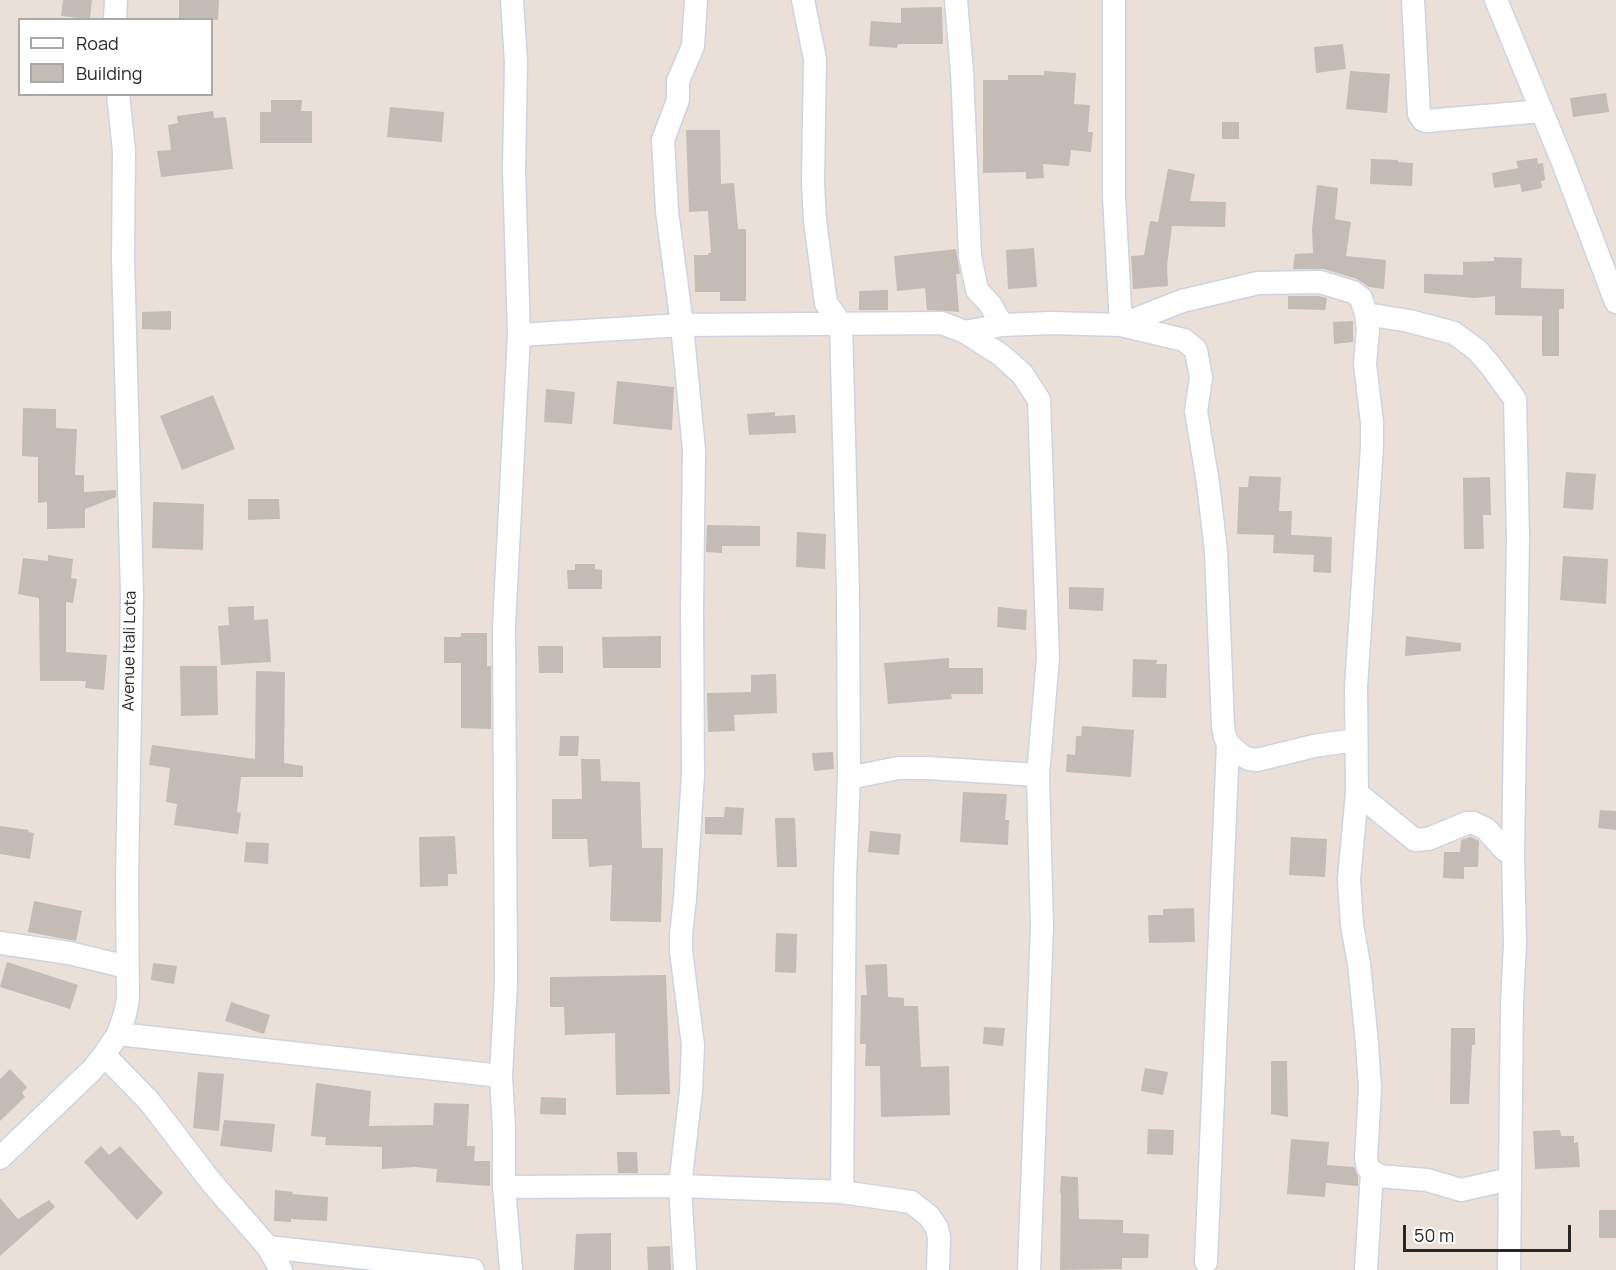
<!DOCTYPE html>
<html>
<head>
<meta charset="utf-8">
<style>
  body { margin:0 }
  #map { position:relative; width:1616px; height:1270px; overflow:hidden; background:#eae0d8; font-family:Manrope,sans-serif }
  canvas { display:block }
  .legend { position:absolute; left:18px; top:18px; width:195px; height:78px; box-sizing:border-box; background:#fff; border:2px solid #a9a9a9; margin:0; padding:8px 10px; list-style:none; font-size:18px; color:#272727 }
  .legend li { display:flex; align-items:center; gap:12px; height:30px }
  .legend b { width:30px; border:2px solid #a9a9a9 }
  .scale { position:absolute; left:1403px; top:1225px; width:168px; height:27px; box-sizing:border-box; border:3px solid #272727; border-top:0; padding-left:8px; font-size:18px; line-height:21px; white-space:nowrap; color:#272727; -webkit-text-stroke:4px #fff; paint-order:stroke }
</style>
</head>
<body>
<div id="map">
<canvas width="1616" height="1270"></canvas>
<ul class="legend">
<li><b style="height:8px;background:#fff"></b>Road</li>
<li><b style="height:16px;background:#c2bcb4"></b>Building</li>
</ul>
<div class="scale">50 m</div>
</div>
<script>
const context = document.querySelector('canvas').getContext('2d');
context.lineJoin = 'round';
function fillPath(path, color) { context.fillStyle = color; context.fill(path, 'evenodd'); }
const poly = rows => new Path2D(rows.map(r => 'M' + r).join(''));
function stroke(path, color, width, dash) { context.strokeStyle = color; context.lineWidth = width; context.lineCap = dash ? 'butt' : 'round'; context.setLineDash(dash || []); context.stroke(path); }
function label(font, color, halo, rows, align = 'center') {
  context.font = font + ' Manrope,sans-serif'; context.lineWidth = 4.5; context.setLineDash([]); context.textBaseline = 'middle'; context.strokeStyle = halo; context.fillStyle = color; for (const [text, x, y, turn = 0] of rows) {
    context.save(); context.translate(x, y); context.rotate((+turn || 0) * Math.PI / 180); context.textAlign = isNaN(turn) ? turn : align; if (halo) context.strokeText(text, 0, 0); context.fillText(text, 0, 0); context.restore();
  }
}
fillPath(poly([
  [63,0,92,0,90,19,61,16],
  [179,0,219,0,218,20,179,20],
  [942,7,943,44,898,44,897,48,869,46,871,21,901,23,901,8],
  [1343,44,1346,69,1316,73,1314,47],
  [1044,71,1076,73,1074,104,1090,105,1088,132,1093,132,1091,152,1071,150,1069,166,1043,164,1044,178,1026,179,1026,172,983,173,983,80,1008,80,1008,75,1044,75],
  [1350,71,1390,74,1387,113,1346,109],
  [1606,93,1609,112,1573,117,1570,98],
  [271,100,302,100,301,111,312,111,312,143,260,143,260,112,271,112],
  [390,107,444,112,442,142,387,137],
  [213,111,214,118,226,117,233,169,161,177,157,151,171,150,168,125,178,123,177,116],
  [1222,122,1239,122,1239,139,1222,139],
  [686,130,720,130,721,184,734,183,738,229,746,229,746,301,720,301,720,292,695,292,694,255,708,255,708,253,711,253,708,211,689,212],
  [1537,158,1538,164,1543,163,1545,180,1541,181,1542,188,1522,192,1520,184,1494,188,1492,173,1518,168,1516,161],
  [1371,159,1398,160,1398,162,1413,163,1412,186,1370,184],
  [1168,169,1195,174,1190,201,1226,202,1225,227,1172,226,1167,266,1168,286,1133,289,1131,256,1144,255,1150,221,1158,222],
  [1317,185,1338,188,1335,219,1351,222,1346,256,1386,260,1384,289,1369,287,1357,279,1324,269,1293,269,1295,254,1313,253,1312,229],
  [1034,248,1037,287,1008,289,1006,250],
  [956,249,960,274,956,274,959,312,927,310,925,288,897,291,894,256],
  [1494,257,1522,258,1521,288,1564,289,1564,309,1559,309,1559,356,1542,356,1542,316,1495,315,1495,296,1474,298,1424,293,1424,274,1463,275,1463,262,1494,261],
  [888,290,888,310,859,310,859,291],
  [1288,296,1318,296,1327,298,1325,310,1288,309],
  [171,311,171,330,142,329,142,312],
  [1353,321,1353,342,1334,344,1333,322],
  [617,381,674,387,672,430,613,424],
  [546,389,575,392,572,424,544,422],
  [213,395,235,449,182,470,160,416],
  [23,408,56,409,56,428,77,429,75,475,84,475,84,492,116,490,116,497,85,509,85,528,47,529,47,502,38,503,38,457,22,456],
  [775,412,775,416,795,415,796,433,749,435,747,414],
  [1566,472,1596,474,1593,510,1563,508],
  [1249,476,1281,477,1279,511,1292,511,1291,535,1332,537,1331,573,1313,572,1314,555,1273,553,1274,535,1237,534,1239,487,1248,487],
  [1490,477,1491,515,1483,515,1484,549,1464,549,1463,478],
  [248,499,279,499,280,519,248,520],
  [153,502,204,504,203,550,152,548],
  [707,525,760,526,760,546,722,546,722,553,706,552],
  [797,532,826,534,825,569,796,567],
  [48,555,73,559,71,578,77,579,73,603,66,602,66,652,107,655,104,690,85,688,86,681,40,681,39,598,18,594,23,558,48,561],
  [1563,556,1608,559,1606,604,1560,600],
  [575,564,595,564,595,569,602,570,602,589,568,589,567,570,575,570],
  [1069,587,1104,588,1103,611,1069,609],
  [254,606,254,620,268,619,271,662,221,665,218,626,229,625,228,607],
  [998,607,1027,610,1026,630,997,627],
  [461,633,487,633,487,666,491,666,491,729,461,728,461,663,444,663,444,637,461,637],
  [661,636,661,668,603,668,602,637],
  [1406,636,1461,643,1461,651,1405,656],
  [538,646,563,646,563,673,539,673],
  [949,658,949,668,983,668,983,694,951,694,952,699,888,704,884,663],
  [1133,659,1157,660,1156,664,1167,664,1166,698,1132,697],
  [180,666,217,666,218,715,181,716],
  [256,671,285,672,284,763,303,766,303,777,241,777,237,812,241,813,238,834,174,825,177,804,166,802,170,768,149,765,152,745,255,759],
  [776,674,777,713,734,715,735,731,708,732,707,693,751,692,751,675],
  [1082,726,1134,730,1131,777,1066,772,1067,754,1075,755,1076,736,1081,736],
  [560,736,579,736,578,756,559,756],
  [833,752,834,769,814,771,812,753],
  [581,759,600,759,601,781,640,782,642,848,663,848,661,922,610,921,612,865,589,867,587,839,552,839,552,799,582,799],
  [963,792,1007,794,1005,820,1009,820,1008,845,960,842],
  [725,807,744,808,742,835,705,834,705,817,724,817],
  [1600,810,1616,811,1616,830,1598,828],
  [775,818,795,818,797,867,777,867],
  [0,826,29,830,28,832,34,833,30,859,0,854],
  [870,831,901,834,899,855,868,852],
  [455,836,457,874,448,874,448,886,420,887,419,837],
  [1291,837,1327,839,1325,877,1289,875],
  [1471,837,1479,841,1478,867,1464,867,1464,879,1443,878,1444,852,1460,852,1461,840],
  [246,842,269,843,268,864,244,862],
  [34,901,82,911,76,941,28,932],
  [1194,908,1195,942,1149,943,1148,915,1163,915,1163,909],
  [776,933,797,934,796,973,775,972],
  [7,962,78,985,70,1009,0,987],
  [153,963,177,966,174,984,151,980],
  [887,964,888,997,904,998,904,1006,918,1006,921,1067,949,1066,950,1115,881,1117,880,1066,865,1066,866,1044,860,1044,861,995,867,995,865,965],
  [666,975,670,1094,616,1095,615,1033,565,1035,564,1007,550,1007,550,977],
  [231,1002,270,1015,264,1034,225,1021],
  [984,1027,1005,1028,1003,1046,983,1044],
  [1451,1028,1475,1028,1475,1045,1472,1045,1469,1104,1450,1104],
  [1271,1061,1287,1061,1288,1117,1271,1114],
  [1145,1068,1168,1072,1163,1095,1141,1091],
  [10,1069,27,1087,22,1093,25,1097,0,1121,0,1079],
  [198,1072,224,1074,219,1131,193,1128],
  [316,1083,371,1091,369,1126,433,1125,434,1103,469,1104,467,1146,475,1146,474,1161,490,1161,490,1186,436,1182,437,1169,415,1167,382,1169,382,1147,325,1145,326,1137,311,1136],
  [541,1097,566,1098,566,1115,540,1114],
  [224,1120,275,1124,272,1152,220,1146],
  [1148,1129,1174,1130,1173,1155,1147,1154],
  [1560,1130,1561,1136,1574,1136,1574,1143,1578,1142,1580,1167,1535,1169,1533,1131],
  [1291,1139,1329,1142,1327,1165,1354,1167,1358,1176,1358,1186,1326,1183,1325,1197,1287,1194],
  [101,1146,109,1155,120,1146,163,1193,137,1220,84,1162],
  [617,1152,637,1152,638,1173,618,1173],
  [1061,1176,1078,1177,1079,1219,1123,1220,1123,1233,1149,1234,1148,1258,1122,1258,1122,1269,1060,1270,1061,1194,1060,1193],
  [275,1190,293,1192,292,1194,328,1197,327,1221,291,1219,291,1222,274,1221],
  [0,1198,18,1219,49,1200,55,1207,0,1256],
  [1599,1210,1616,1210,1616,1238,1599,1238],
  [611,1233,611,1270,574,1270,576,1234],
  [670,1246,671,1270,648,1270,647,1247]
]), '#c2bcb4');
const minor = poly([
  [803,0,815,59,813,182,815,221,826,303,841,324,848,591,849,778,845,878,842,1192],
  [956,0,962,72,970,256,977,290,990,304,1002,325],
  [1114,0,1114,196,1121,325,1184,340,1196,350,1201,378,1196,411,1208,483,1216,551,1223,726,1225,737,1228,744,1241,755,1249,759,1257,760,1314,746,1355,740],
  [1413,0,1419,114,1423,120,1427,121,1542,111],
  [1496,0,1562,160,1616,302],
  [115,20,116,0],
  [1366,314,1409,321,1454,333,1477,350,1490,365,1515,399,1518,537,1513,854,1515,944,1512,1003,1509,1270],
  [965,332,1002,325,1051,323,1121,325,1182,301,1258,283,1320,282,1353,292,1361,298,1366,314,1368,329,1365,364,1372,423,1372,447,1356,687,1357,793,1349,879,1352,925,1359,964,1367,1043,1370,1088,1366,1159,1368,1168,1379,1176,1427,1180,1461,1190,1510,1179],
  [519,335,682,325,942,323,965,332,1001,355,1023,375,1039,400,1048,658,1038,775,1042,927,1029,1270],
  [849,778,898,768,928,768,1038,775],
  [1357,793,1415,840,1428,839,1467,823,1474,823,1486,829,1505,850,1513,854],
  [0,943,69,953,127,967],
  [118,1034,501,1076],
  [104,1055,149,1101,212,1183,268,1247,281,1270],
  [0,1158,92,1070,104,1055,118,1034,125,1014,128,999,127,882,132,594,123,258,124,151,118,94],
  [504,1187,680,1186,842,1192,911,1202,929,1216,937,1228,939,1238,938,1270],
  [268,1247,473,1270],
  [1206,1262,1228,744],
  [511,1270,504,1187,504,1128,501,1076,506,982,504,626,519,335,514,170,516,62,512,0],
  [685,1270,680,1186,691,1091,693,1045,681,951,681,935,685,898,693,775,692,609,694,450,682,325,667,211,663,140,678,100,678,81,693,46,696,0],
  [1366,1270,1372,1172]
]);
stroke(minor, '#cdd3e1', 25);
stroke(minor, '#fff', 22);
label('16px', '#272727', '#fff', [
  ["Avenue Itali Lota",130,651,-89]
]);
</script>
</body>
</html>
